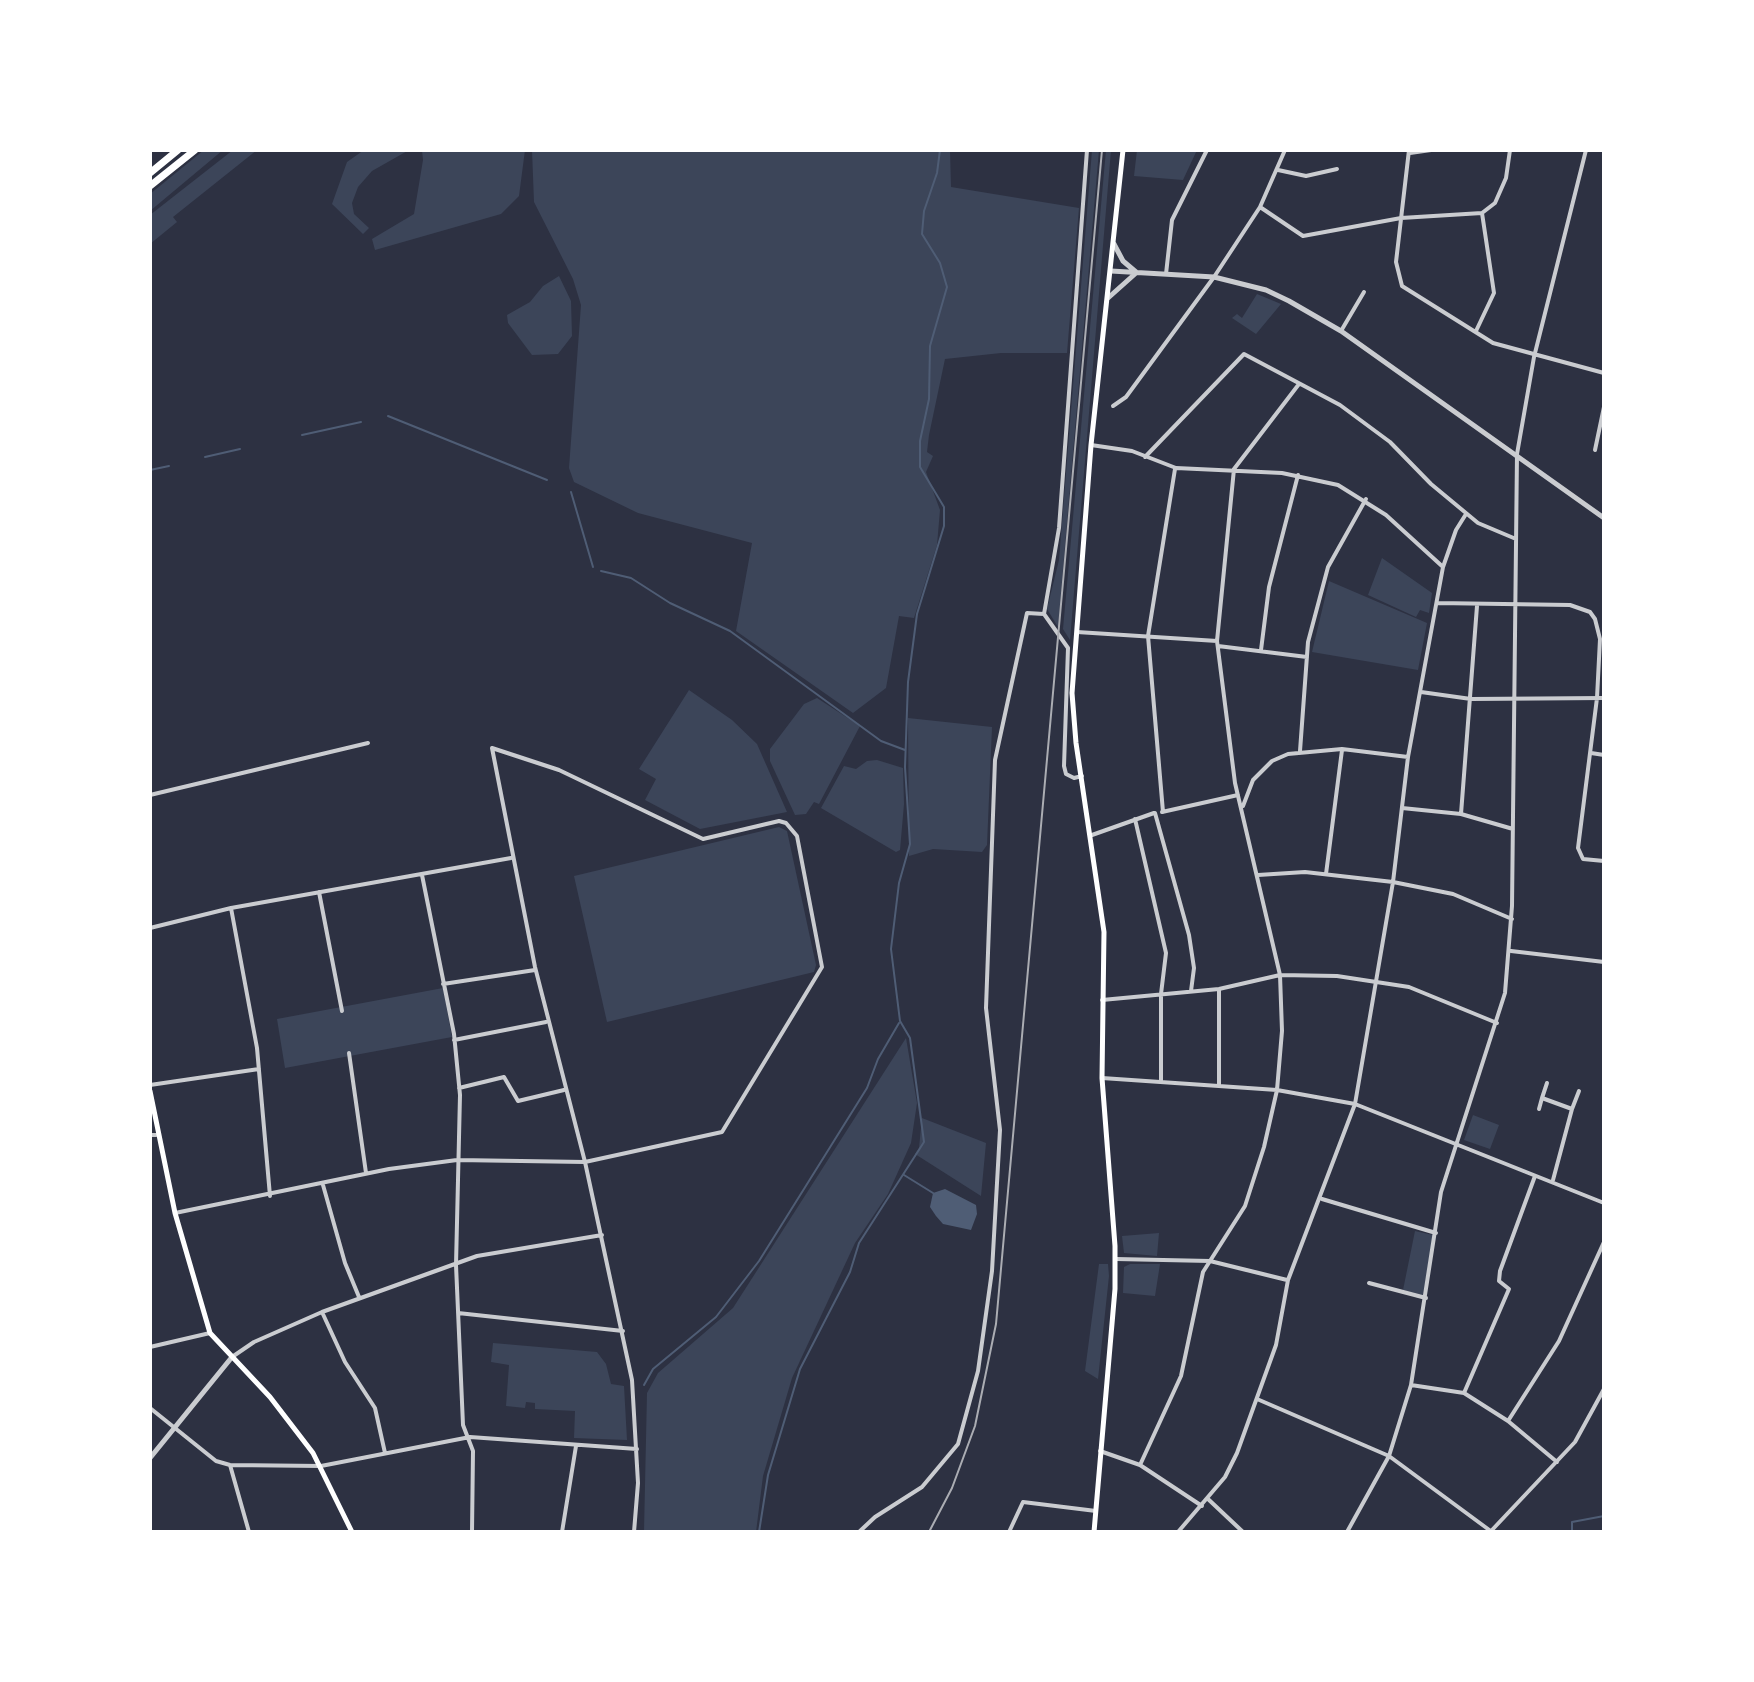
<!DOCTYPE html>
<html>
<head>
<meta charset="utf-8">
<style>
  body { margin:0 }
  #map { position:relative; width:1754px; height:1682px; overflow:hidden; background:#2d3142; font-family:"PT Sans Narrow",sans-serif }
  canvas { display:block }
  .frame { position:absolute; inset:0; border:152px solid #fff; pointer-events:none }
</style>
</head>
<body>
<div id="map">
<canvas width="1754" height="1682"></canvas>
<div class="frame"></div>
</div>
<script>
const context = document.querySelector('canvas').getContext('2d');
context.lineJoin = 'round';
function fillPath(path, color) { context.fillStyle = color; context.fill(path, 'evenodd'); }
const poly = rows => new Path2D(rows.map(r => 'M' + r).join(''));
function stroke(path, color, width, dash) { context.strokeStyle = color; context.lineWidth = width; context.lineCap = dash ? 'butt' : 'round'; context.setLineDash(dash || []); context.stroke(path); }
fillPath(poly([
  [204,150,223,150,150,211,150,194],
  [233,150,257,150,173,217,177,222,150,244,150,215],
  [364,150,409,150,372,171,358,187,352,203,354,214,369,228,363,234,332,204,347,162],
  [422,150,525,150,519,196,501,214,375,250,372,239,414,214,423,160],
  [532,150,950,150,951,187,1079,208,1067,353,1001,353,945,359,929,435,927,452,933,456,926,472,940,510,937,545,914,618,899,616,886,688,853,713,736,631,752,543,638,513,574,482,569,468,581,305,573,279,534,202],
  [1092,150,1099,150,1058,627,1047,609,1059,560],
  [1106,150,1111,150,1070,640,1063,629],
  [1137,150,1197,150,1183,180,1134,176],
  [559,276,571,301,572,336,558,354,532,355,508,323,507,315,530,302,543,286],
  [1257,294,1281,304,1256,334,1232,318,1237,314,1242,318],
  [1382,558,1432,593,1429,613,1420,610,1416,617,1368,595],
  [1329,581,1427,623,1418,670,1312,652],
  [689,690,732,720,757,744,787,812,700,829,645,800,656,779,639,769],
  [817,698,860,726,819,804,814,802,806,814,795,815,770,761,770,749,804,704],
  [908,718,992,727,987,845,982,852,933,849,909,856],
  [877,760,903,768,904,804,900,850,896,852,821,808,844,766,856,769,867,761],
  [779,827,787,831,816,965,814,972,607,1022,574,876],
  [443,988,452,1037,285,1068,277,1019],
  [906,1038,917,1103,911,1143,888,1194,855,1243,792,1378,763,1476,756,1532,644,1531,647,1393,658,1373,733,1308],
  [1473,1115,1499,1125,1490,1149,1464,1140],
  [922,1118,986,1143,981,1196,915,1154,919,1148],
  [1415,1231,1433,1235,1423,1295,1403,1290],
  [1159,1233,1157,1256,1124,1253,1122,1236],
  [1099,1264,1108,1264,1109,1276,1098,1379,1085,1371],
  [1130,1264,1160,1264,1155,1296,1123,1293,1124,1267],
  [493,1343,597,1352,606,1364,611,1384,624,1386,627,1440,574,1438,575,1411,535,1409,535,1403,526,1402,525,1408,506,1406,509,1365,491,1362]
]), '#3c4559');
fillPath(poly([
  [945,1189,976,1205,977,1214,971,1230,943,1224,936,1216,930,1207,933,1193]
]), '#4f5d75');
stroke(poly([
  [388,416,547,480],
  [302,435,361,422],
  [205,457,240,449],
  [150,470,169,466],
  [571,492,593,567],
  [601,571,631,578,670,603,730,631,881,741,905,750],
  [904,1175,933,1193],
  [644,1385,653,1369,716,1317,759,1261,867,1088,878,1059,899,1023],
  [759,1532,768,1475,800,1369,850,1272,859,1243,924,1142,910,1038,900,1021,891,949,899,883,910,844,905,767,908,682,917,614,944,526,944,507,920,467,920,441,929,399,930,346,947,287,940,263,922,234,924,211,937,173,940,150],
  [1572,1532,1572,1522,1604,1516]
]), '#4f5d75', 2);
stroke(poly([
  [1409,150,1396,262,1402,286,1493,343,1604,373],
  [1410,153,1431,150],
  [1278,170,1306,176,1337,169],
  [1260,207,1303,236,1401,218,1482,213,1495,203,1506,178,1510,150],
  [1166,274,1172,220,1207,150],
  [1341,331,1364,292],
  [1476,331,1494,293,1482,213],
  [1113,406,1126,397,1214,277,1260,207,1285,150],
  [1091,445,1132,451,1176,468,1282,473,1338,485,1386,515,1443,567],
  [1595,450,1604,407],
  [1145,457,1244,354,1340,405,1390,442,1431,484,1478,523,1516,539],
  [1437,603,1570,605,1590,612,1595,619,1600,639,1597,698,1578,848,1583,859,1604,861],
  [1077,632,1217,641],
  [1218,646,1307,657],
  [1261,650,1269,587,1298,475],
  [1421,692,1471,699,1604,698],
  [1300,751,1308,642,1328,567,1366,499],
  [1591,753,1604,755],
  [1082,776,1074,778,1066,774,1064,766,1068,648,1044,614,1059,528,1087,150],
  [150,795,368,743],
  [1243,806,1253,780,1272,761,1288,754,1342,749,1408,757],
  [1402,808,1461,814,1513,829],
  [1162,812,1238,795],
  [1163,812,1148,636,1175,469],
  [1155,813,1189,935,1194,968,1191,991],
  [1461,814,1477,606],
  [1135,819,1166,953,1161,994,1161,1082],
  [1092,835,1154,813],
  [1326,874,1342,750],
  [422,875,454,1034,460,1095,456,1265,463,1425,473,1451,472,1532],
  [1258,875,1305,872,1393,882,1453,894,1512,919],
  [319,892,342,1011],
  [231,908,257,1048,270,1196],
  [150,928,231,908,511,858],
  [1511,951,1604,962],
  [443,984,535,970],
  [1219,989,1219,1085],
  [1102,1000,1219,989,1280,975,1337,976,1409,987,1497,1023],
  [454,1040,546,1022],
  [349,1053,366,1173],
  [1102,1078,1277,1090,1355,1104,1604,1203],
  [1547,1083,1542,1098,1572,1109,1553,1180],
  [150,1085,259,1069],
  [459,1088,504,1077,518,1101,564,1090],
  [1539,1109,1542,1098],
  [1572,1109,1579,1091],
  [150,1135,156,1135],
  [323,1185,345,1263,359,1297],
  [1322,1199,1436,1233],
  [175,1213,389,1169,457,1160,585,1162,722,1132,822,967,797,836,786,823,779,821,703,839,559,770,492,748,535,967,585,1162,632,1380,638,1483,634,1532],
  [1116,1259,1210,1261,1287,1280],
  [1369,1283,1426,1298],
  [322,1312,345,1362,375,1408,385,1453],
  [458,1313,623,1331],
  [150,1347,210,1333],
  [232,1357,254,1342,322,1312,477,1256,602,1235],
  [1411,1385,1464,1393,1508,1421,1557,1462],
  [1464,1393,1509,1289,1499,1281,1500,1271,1535,1176],
  [1257,1399,1389,1456,1492,1532],
  [150,1408,216,1461,230,1465,321,1466,470,1437,637,1449],
  [1508,1421,1559,1341,1604,1242],
  [1100,1451,1140,1465,1202,1506],
  [230,1465,249,1532],
  [1140,1465,1181,1376,1203,1272,1245,1206,1264,1147,1277,1090,1282,1031,1280,975,1235,783,1217,641,1234,469,1299,384],
  [1208,1499,1243,1532],
  [1492,1530,1575,1442,1604,1389],
  [562,1532,576,1446],
  [859,1532,875,1517,922,1487,958,1444,978,1371,992,1271,1000,1130,986,1008,995,760,1027,613,1044,614],
  [1009,1532,1023,1502,1096,1511],
  [1178,1532,1225,1477,1237,1453,1276,1345,1288,1280,1355,1104,1393,882,1408,757,1443,567,1456,530,1466,514],
  [1347,1532,1389,1456,1411,1385,1441,1192,1505,993,1512,906,1517,454,1534,357,1586,150]
]), '#caccd0', 4);
stroke(poly([
  [1114,244,1123,261,1136,272],
  [1111,271,1214,277,1266,290,1289,301,1341,331,1604,518],
  [1108,298,1136,273],
  [150,1458,232,1357]
]), '#caccd0', 5);
stroke(poly([
  [150,1091,175,1213,210,1333,270,1397,313,1453,352,1532],
  [1094,1532,1115,1289,1115,1246,1102,1078,1104,932,1076,743,1072,693,1091,445,1123,150]
]), '#fff', 5);
stroke(poly([
  [150,173,178,150],
  [150,186,195,150]
]), '#fff', 7);
stroke(poly([
  [929,1532,952,1488,975,1426,996,1324,1102,150]
]), '#abadb3', 2);
</script>
</body>
</html>
